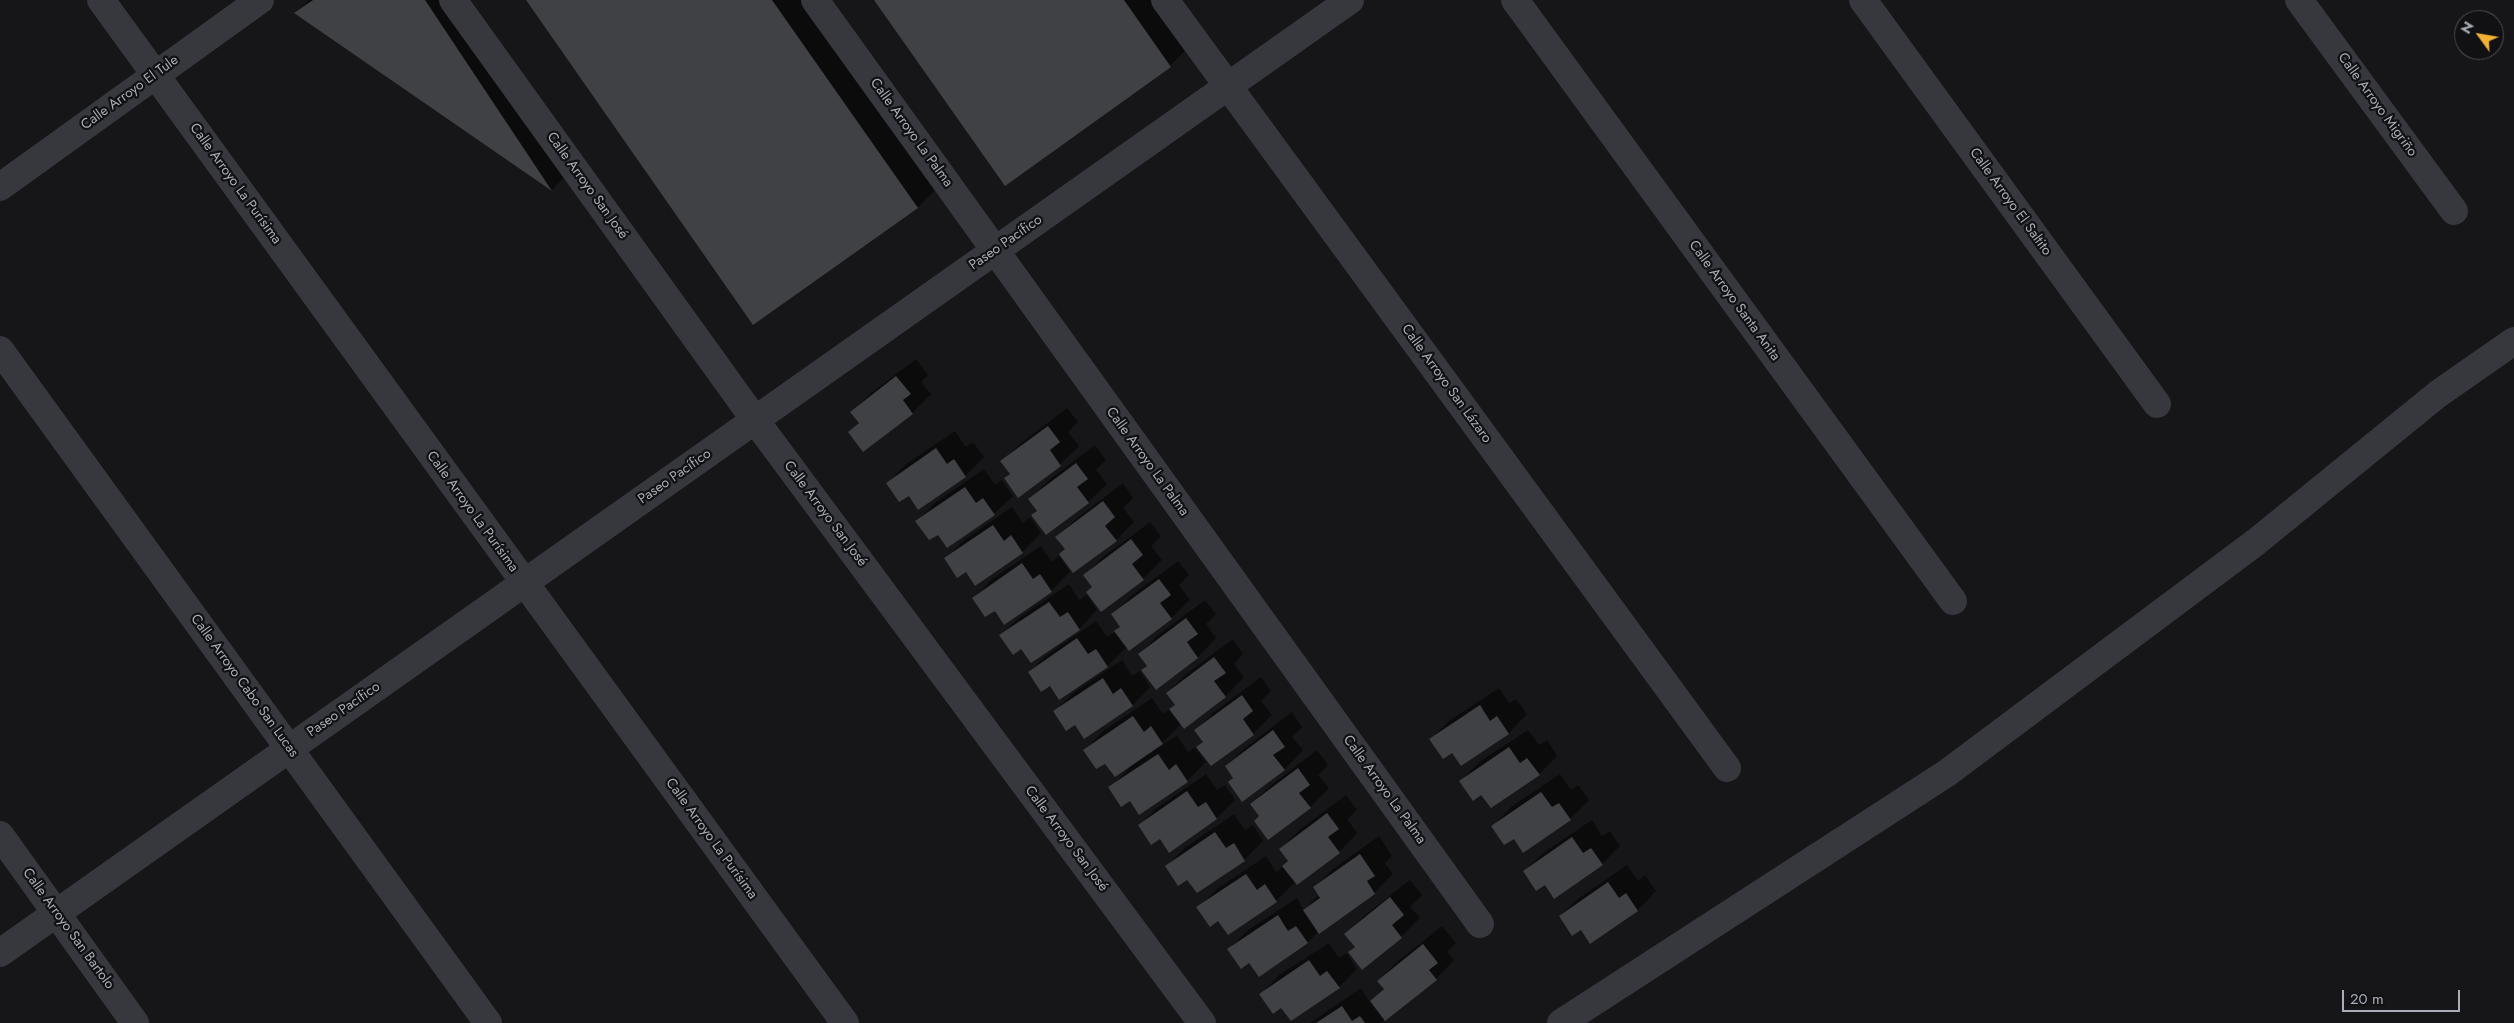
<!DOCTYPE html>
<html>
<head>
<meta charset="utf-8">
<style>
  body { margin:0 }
  #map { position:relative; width:2514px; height:1023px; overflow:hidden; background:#161618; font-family:Jost,sans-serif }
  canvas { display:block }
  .north { position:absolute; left:2454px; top:10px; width:50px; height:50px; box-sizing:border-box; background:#111113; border:1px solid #4d4f55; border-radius:50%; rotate:302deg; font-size:14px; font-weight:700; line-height:20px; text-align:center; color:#a8adb8 }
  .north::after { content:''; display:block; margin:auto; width:18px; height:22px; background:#f2b134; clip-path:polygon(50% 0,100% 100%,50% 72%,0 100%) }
  .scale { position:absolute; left:2342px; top:990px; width:118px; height:22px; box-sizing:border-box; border:2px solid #a8adb8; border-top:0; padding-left:6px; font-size:15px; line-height:18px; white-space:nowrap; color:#a8adb8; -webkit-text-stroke:4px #111113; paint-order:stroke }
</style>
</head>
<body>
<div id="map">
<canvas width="2514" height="1023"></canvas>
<div class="north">N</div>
<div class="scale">20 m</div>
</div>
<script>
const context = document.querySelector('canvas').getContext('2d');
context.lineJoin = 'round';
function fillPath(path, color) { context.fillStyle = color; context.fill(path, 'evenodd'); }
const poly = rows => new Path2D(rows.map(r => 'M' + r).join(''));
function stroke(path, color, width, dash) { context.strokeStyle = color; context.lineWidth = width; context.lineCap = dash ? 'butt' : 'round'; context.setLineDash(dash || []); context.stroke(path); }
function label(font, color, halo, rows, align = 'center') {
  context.font = font + ' Jost,sans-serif'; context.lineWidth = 4.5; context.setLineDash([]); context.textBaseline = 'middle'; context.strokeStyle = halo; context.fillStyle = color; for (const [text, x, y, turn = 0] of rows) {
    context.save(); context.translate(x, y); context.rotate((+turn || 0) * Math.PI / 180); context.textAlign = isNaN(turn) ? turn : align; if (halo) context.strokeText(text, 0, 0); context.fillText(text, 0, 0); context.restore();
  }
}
fillPath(poly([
  [309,0,470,0,578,163,552,190,296,13],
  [527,0,829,0,951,174,918,207],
  [875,0,1181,0,1204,32,1170,66,1006,184],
  [916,359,928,375,921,382,931,394,912,413,850,432,859,422,852,412,870,394],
  [1067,408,1078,422,1068,432,1079,446,1060,465,1005,478,1011,473,1002,461,1021,443],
  [955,431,966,447,973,442,984,457,965,476,909,494,888,483,906,464],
  [1095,445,1106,460,1096,470,1107,484,1088,502,1038,510,1030,499,1049,480],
  [984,469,995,485,1002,480,1013,496,994,514,938,533,917,521,936,502],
  [1123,483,1133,498,1123,508,1134,522,1116,540,1066,549,1057,537,1076,519],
  [1012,507,1023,523,1030,517,1041,533,1022,552,975,584,966,571,945,559,964,540],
  [1150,522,1161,536,1151,546,1162,560,1143,579,1101,610,1094,587,1085,575,1103,557],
  [1041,546,1052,562,1059,556,1070,572,1051,591,974,598,992,579],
  [1178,561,1189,575,1179,585,1190,600,1171,618,1127,647,1107,666,1050,684,1029,672,1048,654,1096,621,1107,637,1115,632,1121,626,1112,615,1131,596],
  [1069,584,1079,600,1087,595,1097,610,1079,629,1001,635,1020,617],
  [1205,600,1216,614,1206,624,1216,638,1198,657,1156,688,1142,670,1148,665,1140,654,1158,635],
  [1233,639,1243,654,1234,664,1244,677,1226,696,1184,727,1181,724,1158,747,1177,736,1188,752,1195,747,1206,762,1187,781,1131,800,1110,788,1132,765,1106,762,1085,750,1103,731,1152,698,1163,714,1170,709,1176,704,1167,693,1186,674],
  [1122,660,1132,676,1140,671,1150,687,1132,706,1075,723,1054,712,1073,693],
  [1261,677,1271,691,1261,701,1272,715,1253,734,1212,765,1204,742,1195,731,1214,712],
  [1499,688,1509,703,1516,699,1527,714,1509,733,1462,765,1452,751,1431,739,1449,721],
  [1292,712,1302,727,1292,737,1303,750,1285,769,1242,800,1234,777,1226,766,1245,748],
  [1528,730,1539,745,1547,740,1557,756,1539,774,1482,793,1461,781,1479,762],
  [1317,750,1328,765,1318,775,1329,788,1310,807,1260,816,1252,804,1270,786],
  [1206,774,1217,790,1225,785,1235,800,1217,818,1169,851,1160,837,1139,825,1158,807],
  [1560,774,1571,790,1578,785,1589,800,1570,819,1514,837,1493,826,1511,807],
  [1346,795,1357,810,1347,819,1357,833,1339,852,1296,881,1276,901,1219,919,1198,908,1217,889,1266,856,1276,872,1284,866,1290,860,1281,849,1299,830],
  [1234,814,1245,830,1253,825,1263,841,1244,860,1197,892,1188,878,1167,866,1186,847],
  [1592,820,1602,836,1610,831,1620,846,1602,864,1545,883,1524,871,1543,853],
  [1379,836,1392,856,1385,863,1393,874,1374,893,1319,931,1307,943,1250,961,1229,949,1248,930,1297,898,1304,910,1319,895,1314,888,1333,869],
  [1627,865,1638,881,1645,875,1656,891,1638,910,1590,942,1581,928,1560,916,1579,898],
  [1410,880,1422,895,1410,907,1420,918,1401,937,1362,968,1349,952,1355,946,1346,934,1364,916],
  [1442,926,1456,943,1447,952,1454,960,1436,979,1381,1023,1310,1023,1361,988,1370,1002,1384,988,1378,981,1397,962],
  [1329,943,1339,958,1347,953,1357,969,1339,987,1282,1006,1261,994,1279,975]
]), '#0007');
fillPath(poly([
  [313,0,425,0,552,191,294,13],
  [526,0,772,0,918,208,753,325],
  [874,0,1124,0,1171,67,1005,186],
  [896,376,911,394,903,400,913,414,863,452,848,432,859,423,850,412],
  [1048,426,1060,442,1050,450,1061,466,1018,498,1004,478,1010,474,1000,461],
  [936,448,947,464,954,459,966,477,918,510,909,496,899,502,886,483],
  [1076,463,1088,479,1077,487,1089,503,1046,535,1031,515,1037,511,1028,499],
  [965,487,976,503,983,498,995,515,947,548,938,535,929,540,915,521],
  [1103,501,1115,517,1105,526,1117,541,1073,573,1059,554,1065,549,1055,537],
  [993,525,1004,541,1011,535,1023,553,975,586,966,572,957,578,944,558],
  [1131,539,1143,555,1132,564,1144,580,1101,612,1086,592,1092,587,1083,575],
  [1022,563,1033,579,1040,574,1052,592,1004,625,995,611,985,617,972,598],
  [1159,579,1171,595,1160,603,1172,619,1129,651,1114,631,1120,627,1111,614],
  [1049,602,1060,617,1068,612,1080,630,1031,663,1021,649,1013,655,999,635],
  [1186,618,1198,634,1187,642,1198,658,1156,690,1141,670,1147,666,1138,654],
  [1077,638,1088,654,1096,649,1108,667,1059,700,1050,686,1041,692,1028,672],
  [1214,657,1226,673,1214,681,1226,697,1184,729,1169,709,1175,705,1166,693],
  [1103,678,1113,694,1121,688,1133,706,1084,739,1075,725,1066,731,1053,711],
  [1242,695,1253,711,1243,719,1254,735,1211,766,1196,747,1203,742,1194,730],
  [1480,705,1490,721,1497,716,1509,734,1461,766,1452,753,1443,759,1429,739],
  [1133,716,1144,732,1151,726,1163,744,1115,777,1105,764,1096,769,1083,750],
  [1273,730,1285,747,1273,755,1285,770,1242,802,1228,782,1233,778,1225,766],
  [1509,747,1520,763,1527,758,1540,775,1491,808,1481,795,1473,801,1459,781],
  [1158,754,1169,770,1176,764,1188,782,1139,815,1130,801,1121,807,1108,787],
  [1298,768,1310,785,1299,793,1311,808,1268,840,1254,821,1259,816,1250,804],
  [1187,791,1198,807,1206,802,1217,819,1169,853,1160,839,1151,845,1138,825],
  [1541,792,1552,807,1559,803,1571,820,1523,853,1514,839,1504,845,1491,826],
  [1327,813,1339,829,1328,837,1340,853,1297,885,1282,866,1288,861,1279,849],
  [1215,832,1226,848,1234,843,1245,861,1197,893,1187,880,1178,886,1165,866],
  [1572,837,1583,853,1591,848,1603,865,1554,899,1545,885,1536,891,1523,871],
  [1360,854,1375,876,1367,881,1375,894,1319,934,1303,910,1320,898,1313,887],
  [1246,874,1257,890,1265,884,1277,902,1228,935,1218,921,1210,927,1196,907],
  [1608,882,1619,898,1626,893,1638,911,1590,944,1581,930,1572,936,1559,916],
  [1390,897,1404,915,1392,925,1402,938,1362,970,1348,952,1355,947,1344,934],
  [1278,915,1288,931,1296,926,1308,943,1259,977,1249,963,1241,969,1227,949],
  [1423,944,1438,963,1429,970,1437,980,1385,1021,1370,1001,1384,989,1377,981],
  [1309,960,1320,976,1327,971,1340,988,1291,1021,1281,1008,1273,1014,1259,994],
  [1342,1006,1352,1021,1360,1016,1365,1023,1316,1023]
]), '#404145');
stroke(poly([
  [101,0,845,1023],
  [453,0,755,420,1202,1023],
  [815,0,1480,924],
  [1165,0,1727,768],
  [1515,0,1953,601],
  [1863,0,2157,404],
  [2299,0,2454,211],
  [0,187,260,0],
  [0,350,488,1023],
  [0,835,135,1023],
  [1561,1023,1947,773,2256,542,2438,394,2514,341]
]), '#37383d', 28);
stroke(poly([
  [0,953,1350,0]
]), '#37383d', 28);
label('14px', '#a8adb8', '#111113', [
  ["Calle Arroyo El Tule",130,93,-36],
  ["Calle Arroyo Migriño",2377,105,54],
  ["Calle Arroyo La Palma",911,133,54],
  ["Calle Arroyo La Purísima",235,184,54],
  ["Calle Arroyo San José",587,186,54],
  ["Calle Arroyo El Saltito",2010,202,54],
  ["Paseo Pacífico",1006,243,-35],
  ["Calle Arroyo Santa Anita",1734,301,54],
  ["Calle Arroyo San Lázaro",1446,384,54],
  ["Calle Arroyo La Palma",1147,462,54],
  ["Paseo Pacífico",675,477,-35],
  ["Calle Arroyo La Purísima",472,512,54],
  ["Calle Arroyo San José",825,514,53],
  ["Calle Arroyo Cabo San Lucas",244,686,54],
  ["Paseo Pacífico",344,710,-35],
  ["Calle Arroyo La Palma",1384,790,54],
  ["Calle Arroyo La Purísima",711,839,54],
  ["Calle Arroyo San José",1066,839,53],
  ["Calle Arroyo San Bartolo",68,929,54]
]);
</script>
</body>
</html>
